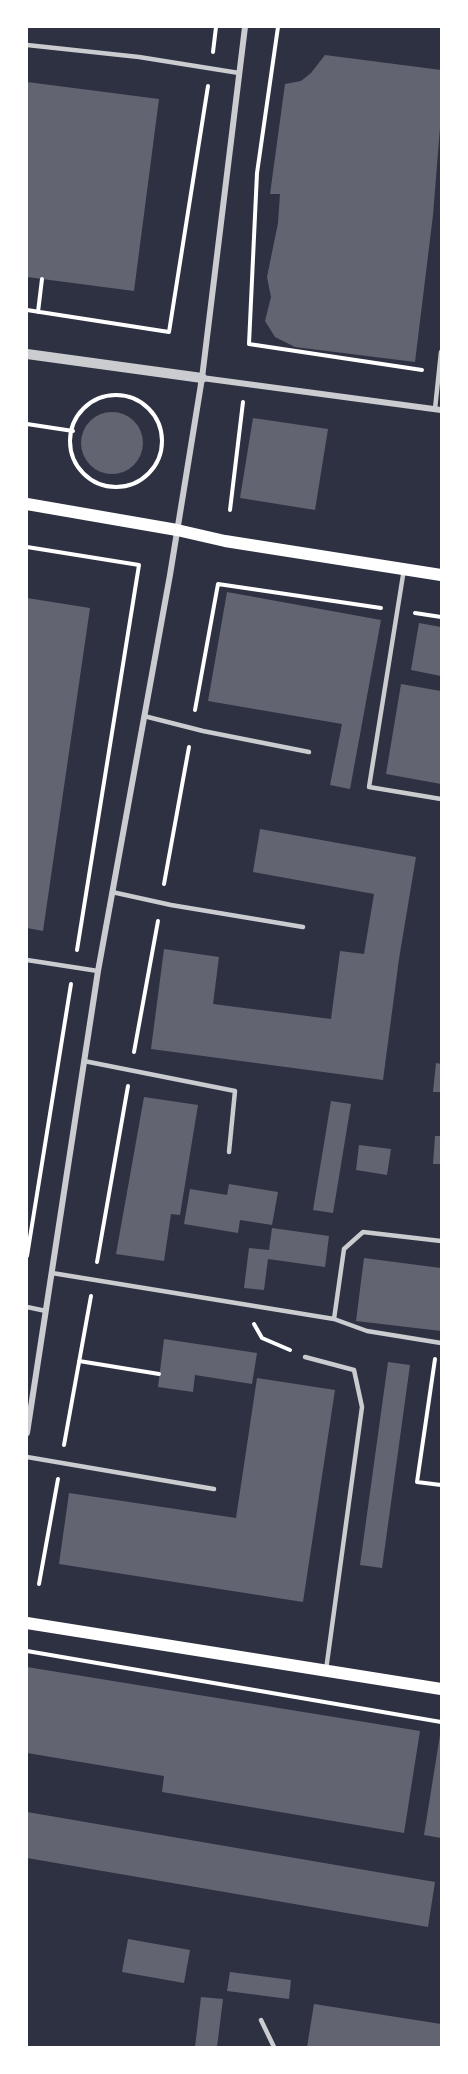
<!DOCTYPE html>
<html>
<head>
<meta charset="utf-8">
<style>
  body { margin:0 }
  #map { position:relative; width:468px; height:2074px; overflow:hidden; background:#2d3142; font-family:Overpass,sans-serif }
  canvas { display:block }
  .frame { position:absolute; inset:0; border:28px solid #fff; pointer-events:none }
</style>
</head>
<body>
<div id="map">
<canvas width="468" height="2074"></canvas>
<div class="frame"></div>
</div>
<script>
const context = document.querySelector('canvas').getContext('2d');
context.lineJoin = 'round';
function fillPath(path, color) { context.fillStyle = color; context.fill(path, 'evenodd'); }
const poly = rows => new Path2D(rows.map(r => 'M' + r).join(''));
function stroke(path, color, width, dash) { context.strokeStyle = color; context.lineWidth = width; context.lineCap = dash ? 'butt' : 'round'; context.setLineDash(dash || []); context.stroke(path); }
fillPath(poly([
  [325,55,441,70,441,115,433,215,415,362,295,347,275,337,265,321,271,297,267,277,278,223,280,194,270,194,285,84,301,81,311,73],
  [27,82,159,99,134,291,27,277],
  '81 443a31 31 0 1 1 62 0a31 31 0 1 1-62 0Z',
  [253,418,328,429,315,510,240,498],
  [227,592,381,620,350,789,330,785,342,724,208,701],
  [27,598,90,608,43,931,27,928],
  [419,623,441,627,441,676,411,670],
  [401,684,441,691,441,784,386,774],
  [260,829,416,857,399,959,383,1080,151,1049,164,949,219,957,213,1004,331,1019,340,951,364,954,374,894,253,872],
  [436,1063,441,1064,441,1092,433,1092],
  [144,1097,198,1105,180,1215,171,1214,164,1261,116,1254],
  [331,1101,351,1104,333,1213,313,1210],
  [435,1136,441,1136,441,1164,433,1164],
  [359,1145,391,1149,387,1175,356,1170],
  [229,1184,278,1192,272,1225,240,1220,238,1233,184,1224,190,1189,227,1195],
  [272,1228,329,1236,325,1267,268,1259,264,1290,244,1288,249,1248,269,1250],
  [364,1258,441,1268,441,1331,356,1321],
  [164,1339,257,1353,252,1384,195,1375,193,1392,158,1387],
  [388,1362,410,1365,382,1568,360,1565],
  [257,1378,335,1390,303,1602,59,1564,69,1493,236,1518],
  [27,1667,420,1731,404,1833,162,1792,164,1776,27,1753],
  [440,1735,441,1736,441,1838,424,1835],
  [27,1812,435,1882,428,1927,27,1858],
  [128,1939,190,1950,184,1983,122,1972],
  [230,1972,291,1980,289,1999,227,1991],
  [201,1997,223,1999,217,2047,195,2047],
  [314,2004,441,2024,441,2047,307,2047]
]), '#626471');
stroke(poly([
  [278,27,257,173,249,344,422,370],
  [213,52,216,27],
  [27,310,169,332,208,86],
  [38,312,42,279],
  '70 441a46 46 0 1 1 92 0a46 46 0 1 1-92 0Z',
  [27,424,73,431],
  [230,510,243,402],
  [27,547,139,565,77,950],
  [415,613,441,617],
  [195,710,218,584,381,608],
  [164,884,189,747],
  [134,1052,158,921],
  [27,1256,71,984],
  [97,1262,128,1086],
  [254,1324,262,1338,290,1350],
  [435,1359,417,1482,441,1485],
  [79,1361,159,1374],
  [64,1445,91,1296],
  [39,1584,58,1479],
  [27,1651,441,1722]
]), '#fff', 4);
stroke(poly([
  [27,45,139,57,239,73],
  [435,409,441,352],
  [404,569,369,787,441,799],
  [144,716,203,731,309,752],
  [112,892,171,905,303,927],
  [27,960,98,971],
  [84,1061,235,1091,229,1152],
  [52,1273,334,1319,367,1331,441,1343],
  [27,1307,46,1311],
  [334,1319,344,1249,363,1232,441,1241],
  [305,1357,354,1370,362,1407,326,1670],
  [27,1457,214,1489],
  [261,2020,274,2047]
]), '#caccd0', 4.5);
stroke(poly([
  [202,378,441,410],
  [27,1433,98,971,170,575,202,378,245,27]
]), '#caccd0', 6);
stroke(poly([
  [27,354,202,378]
]), '#caccd0', 10);
stroke(poly([
  [27,504,177,530,225,541,441,575],
  [27,1623,441,1689]
]), '#fff', 12);
</script>
</body>
</html>
